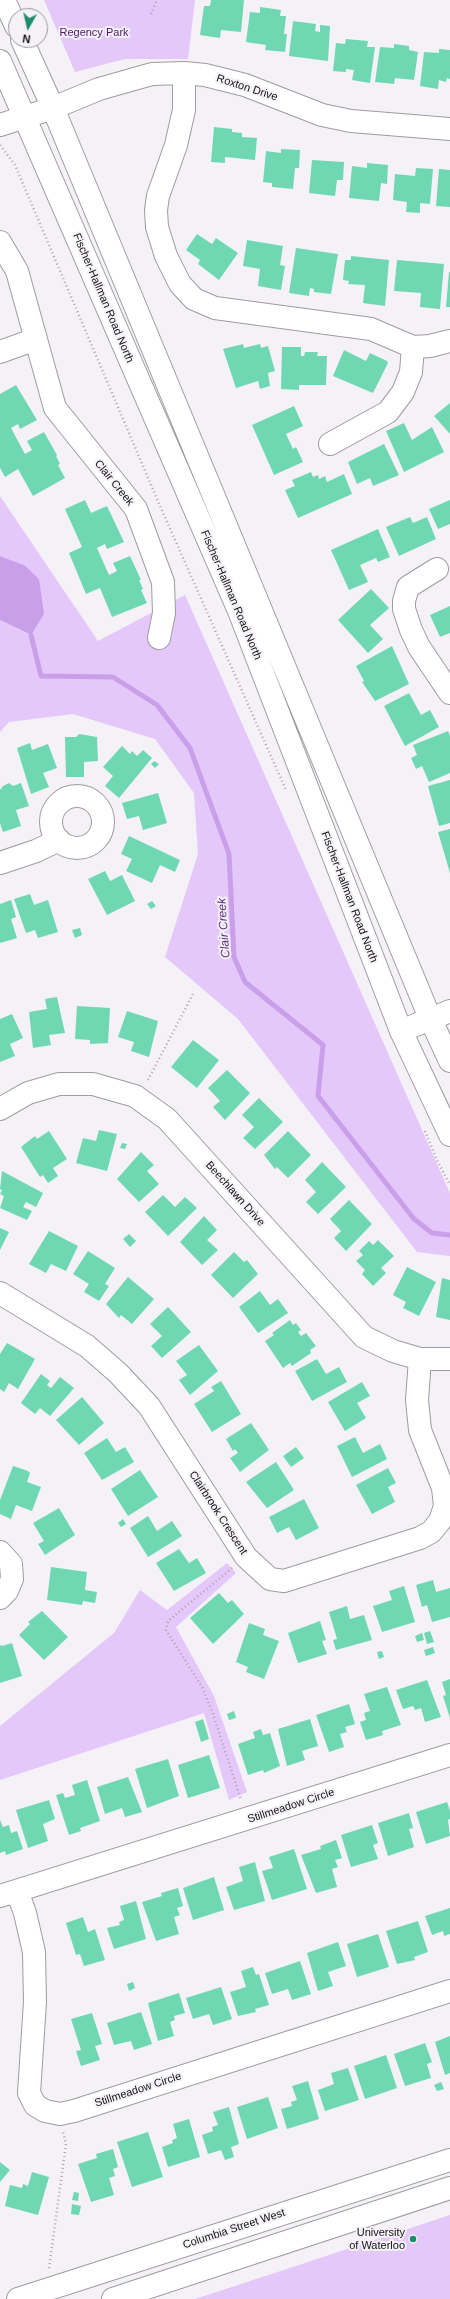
<!DOCTYPE html>
<html>
<head>
<meta charset="utf-8">
<style>
  body { margin:0 }
  #map { position:relative; width:450px; height:2299px; overflow:hidden; background:#f4f1f7; font-family:Helvetica,sans-serif }
  canvas { display:block }
  .north { position:absolute; left:8px; top:8px; width:40px; height:40px; box-sizing:border-box; background:#f4f1f7; border:1px solid #9a989d; border-radius:50%; rotate:188deg; font-size:11px; font-weight:700; line-height:16px; text-align:center; color:#141315 }
  .north::after { content:''; display:block; margin:auto; width:14px; height:18px; background:#1d8c6c; clip-path:polygon(50% 0,100% 100%,50% 72%,0 100%) }
</style>
</head>
<body>
<div id="map">
<canvas width="450" height="2299"></canvas>
<div class="north">N</div>
</div>
<script>
const context = document.querySelector('canvas').getContext('2d');
context.lineJoin = 'round';
function fillPath(path, color) { context.fillStyle = color; context.fill(path, 'evenodd'); }
const poly = rows => new Path2D(rows.map(r => 'M' + r).join(''));
function stroke(path, color, width, dash) { context.strokeStyle = color; context.lineWidth = width; context.lineCap = dash ? 'butt' : 'round'; context.setLineDash(dash || []); context.stroke(path); }
function label(font, color, halo, rows, align = 'center') {
  context.font = font + ' Helvetica,sans-serif'; context.lineWidth = 4; context.setLineDash([]); context.textBaseline = 'middle'; context.strokeStyle = halo; context.fillStyle = color; for (const [text, x, y, turn = 0] of rows) {
    context.save(); context.translate(x, y); context.rotate((+turn || 0) * Math.PI / 180); context.textAlign = isNaN(turn) ? turn : align; if (halo) context.strokeText(text, 0, 0); context.fillText(text, 0, 0); context.restore();
  }
}
fillPath(poly([
  [44,0,195,0,188,59,125,59,75,72],
  [0,496,98,641,185,595,450,1193,450,1256,417,1252,238,1019,165,957,198,854,194,793,155,739,73,714,9,722,0,732,0,620,30,635,24,565,0,556],
  [227,1563,236,1573,176,1627,214,1696,247,1792,229,1800,204,1713,0,1780,0,1726,114,1633,140,1590,167,1610],
  [450,2215,450,2299,195,2299,302,2264]
]), '#e4c8fa');
fillPath(poly([
  [0,556,24,565,39,579,44,614,31,635,0,620]
]), '#ca9fe9');
stroke(poly([
  [31,635,41,676,113,677,157,705,190,748,229,854,234,957,245,982,323,1045,318,1096,414,1219,432,1233,450,1235]
]), '#ca9fe9', 5);
fillPath(poly([
  [211,0,244,0,241,32,221,30,220,38,200,35,204,6,210,6],
  [260,7,281,10,280,16,286,16,284,34,287,34,285,52,265,50,266,45,246,42,250,12,260,13],
  [293,21,316,24,315,31,320,32,320,25,330,26,328,61,289,56],
  [346,39,368,41,367,47,375,47,370,83,352,80,354,70,346,69,346,72,333,71,336,43,345,44],
  [394,44,409,46,409,50,418,52,414,80,395,78,394,84,375,82,380,47,394,48],
  [439,49,450,50,450,79,447,78,446,82,439,80,438,89,420,86,424,52,439,53],
  [214,127,232,129,232,132,242,133,242,137,257,138,255,160,225,157,225,163,211,162],
  [281,149,300,150,299,168,295,168,293,189,272,187,272,183,263,182,266,151,281,153],
  [312,160,344,162,343,180,337,180,335,196,309,193],
  [367,163,388,165,387,184,381,183,379,201,349,198,352,166,367,168],
  [416,168,433,169,430,204,420,203,420,213,406,212,407,202,393,200,395,174,415,176],
  [439,169,450,170,450,207,436,206],
  [197,234,212,244,216,238,238,253,219,280,198,264,200,260,186,250],
  [247,240,283,246,280,265,285,266,281,290,258,286,260,269,243,266],
  [296,248,338,254,331,294,314,292,314,289,310,288,309,296,289,293],
  [351,256,389,260,385,306,363,303,365,285,348,284,349,281,343,280,345,260,351,260],
  [397,260,444,264,440,309,420,307,421,293,394,291],
  [449,272,450,272,450,307,446,307],
  [243,344,244,348,260,344,261,348,268,346,275,371,268,373,270,386,260,389,258,381,236,388,223,349],
  [282,347,301,347,301,356,304,356,305,352,318,352,317,356,327,356,326,385,299,385,299,390,281,389],
  [344,350,366,361,370,353,387,361,388,363,373,393,333,376],
  [16,385,37,420,20,429,18,424,11,428,25,454,32,450,27,441,44,432,57,455,56,456,60,464,58,465,65,478,33,496,18,469,5,477,0,468,0,394],
  [450,403,450,434,434,416],
  [294,406,303,426,286,434,293,449,296,447,303,462,274,475,252,425],
  [404,423,412,440,432,427,444,452,404,472,386,431],
  [384,444,399,475,373,486,370,478,357,484,348,462],
  [311,472,313,477,318,475,319,479,325,476,327,482,344,474,352,494,298,518,285,490,295,486,292,480],
  [85,500,91,513,107,506,124,542,107,549,105,544,97,548,109,575,117,571,113,563,130,556,141,580,139,580,143,589,141,590,147,603,112,617,100,588,86,594,69,553,82,547,65,509],
  [450,500,450,524,438,529,429,509],
  [410,517,413,523,427,517,436,539,399,556,386,527],
  [378,529,390,557,378,562,376,558,360,565,368,582,349,590,331,550],
  [371,589,389,608,370,625,383,639,368,653,338,620],
  [450,606,450,633,440,637,430,615],
  [392,646,409,684,375,701,362,682,364,681,356,666],
  [409,693,421,715,430,710,439,727,405,746,384,706],
  [448,731,450,736,450,773,429,782,422,766,416,769,411,758,417,755,413,745],
  [79,734,97,737,98,761,84,762,84,777,66,777,65,737,76,737],
  [30,743,32,750,48,744,57,768,43,773,49,787,31,794,17,748],
  [122,746,130,754,132,751,137,756,143,750,152,758,119,798,105,786,113,776,103,767],
  [154,761,159,764,155,768,151,764],
  [450,780,450,823,439,826,428,786],
  [9,783,13,786,21,783,29,806,16,810,21,826,3,832,0,823,0,790,3,786],
  [158,793,167,823,143,830,139,816,127,819,122,803],
  [450,829,450,873,438,832],
  [129,836,180,860,175,872,160,865,152,883,126,871,132,859,121,854],
  [105,871,110,881,122,875,135,901,107,915,88,879],
  [30,894,34,905,48,900,58,932,38,938,35,930,26,933,14,899],
  [11,900,16,917,11,919,17,938,0,943,0,904],
  [152,901,156,906,151,909,147,904],
  [80,928,82,935,75,938,72,930],
  [57,997,65,1033,49,1035,51,1045,33,1048,29,1012,47,1009,45,999],
  [77,1006,110,1008,108,1043,90,1044,90,1040,75,1039],
  [127,1011,158,1021,149,1057,131,1051,134,1042,118,1037],
  [12,1014,23,1038,10,1044,15,1056,0,1062,0,1019],
  [193,1040,219,1060,197,1088,171,1067],
  [227,1070,250,1093,225,1120,213,1107,220,1101,208,1088],
  [259,1098,283,1122,255,1149,243,1138,254,1127,242,1115],
  [99,1130,117,1134,107,1171,76,1163,83,1138,96,1141],
  [49,1131,67,1159,53,1168,58,1176,48,1183,43,1175,40,1177,21,1147,35,1136,37,1139],
  [288,1131,311,1155,288,1178,277,1167,275,1169,264,1155],
  [122,1143,127,1144,125,1149,120,1148],
  [141,1152,154,1165,147,1171,159,1184,139,1202,117,1179],
  [322,1162,346,1187,318,1214,306,1202,316,1192,305,1180],
  [2,1171,43,1193,36,1207,26,1202,23,1207,32,1211,27,1220,0,1208,4,1196,0,1194,2,1190,0,1189],
  [163,1195,175,1207,185,1197,197,1208,168,1236,145,1212],
  [349,1200,372,1224,346,1251,334,1238,341,1231,330,1219],
  [204,1216,217,1230,207,1240,218,1250,202,1265,180,1242],
  [0,1228,9,1232,0,1250],
  [49,1231,78,1246,66,1271,51,1264,46,1273,29,1264],
  [129,1234,136,1241,130,1247,123,1239],
  [378,1240,394,1256,381,1268,386,1273,373,1286,362,1274,365,1270,356,1261,363,1255,359,1251,369,1241,373,1245],
  [88,1251,115,1268,105,1284,109,1286,99,1301,84,1292,89,1284,73,1274],
  [234,1252,244,1262,247,1260,258,1274,233,1298,211,1275],
  [407,1267,436,1282,419,1316,403,1308,406,1302,393,1295],
  [128,1277,154,1299,132,1324,121,1315,119,1318,106,1304],
  [442,1278,450,1280,450,1320,436,1317],
  [260,1291,270,1305,278,1299,288,1313,258,1333,239,1307],
  [168,1307,191,1332,162,1358,151,1346,162,1336,150,1324],
  [290,1320,293,1325,296,1323,301,1330,298,1332,301,1336,306,1333,316,1346,310,1350,311,1353,292,1366,290,1363,283,1368,265,1341,274,1335,272,1333],
  [7,1343,35,1359,18,1389,9,1383,4,1392,0,1389,0,1354],
  [199,1345,218,1371,190,1395,179,1380,187,1375,176,1361],
  [317,1359,326,1374,339,1367,347,1382,312,1401,295,1371],
  [41,1374,50,1381,47,1385,51,1388,60,1377,74,1388,50,1416,40,1408,35,1414,21,1403],
  [221,1381,241,1414,212,1432,194,1404,214,1391,211,1387],
  [362,1382,370,1396,357,1403,366,1418,345,1431,328,1402],
  [82,1397,104,1423,79,1445,56,1420],
  [251,1423,269,1450,240,1472,230,1458,238,1453,235,1449,233,1451,226,1439],
  [355,1437,363,1453,380,1444,387,1459,352,1477,337,1446],
  [107,1438,116,1452,125,1447,134,1462,102,1480,84,1453],
  [296,1447,304,1458,291,1467,283,1456],
  [276,1462,294,1490,267,1508,246,1482],
  [13,1466,28,1471,30,1473,27,1482,41,1487,32,1511,16,1505,11,1519,0,1514,0,1500],
  [388,1468,396,1483,388,1487,395,1502,372,1514,356,1485],
  [140,1470,158,1497,128,1516,111,1489],
  [304,1499,319,1528,296,1540,289,1527,277,1533,269,1517],
  [59,1508,75,1535,45,1555,38,1544,44,1541,33,1523],
  [148,1516,157,1531,172,1521,182,1536,148,1557,130,1528],
  [123,1519,126,1524,121,1527,118,1523],
  [179,1549,189,1563,197,1558,206,1573,174,1591,156,1563],
  [51,1567,87,1572,85,1590,97,1592,95,1603,83,1601,82,1605,47,1600],
  [433,1580,436,1592,450,1588,450,1617,432,1622,427,1605,422,1607,416,1585],
  [404,1586,415,1622,382,1632,373,1606,392,1600,389,1591],
  [219,1593,228,1603,232,1600,244,1614,213,1644,190,1618],
  [347,1606,350,1619,364,1615,372,1640,336,1650,333,1640,337,1639,329,1612],
  [42,1611,68,1637,44,1660,19,1635,30,1624,28,1622],
  [320,1621,326,1640,322,1641,327,1654,298,1663,288,1633],
  [249,1623,265,1629,263,1635,279,1641,264,1679,246,1672,248,1667,236,1662],
  [430,1631,434,1642,427,1644,424,1633],
  [422,1633,424,1640,417,1642,415,1636],
  [12,1643,22,1676,0,1683,0,1645,2,1646],
  [433,1647,435,1653,426,1656,424,1650],
  [382,1651,384,1657,379,1659,377,1652],
  [450,1679,450,1718,443,1696,446,1695,442,1682],
  [427,1680,441,1717,425,1722,421,1708,415,1710,413,1706,403,1709,396,1690],
  [387,1687,401,1725,382,1731,383,1735,366,1740,360,1722,366,1720,364,1713,370,1711,364,1694],
  [349,1704,355,1724,345,1727,347,1732,340,1734,344,1747,329,1752,316,1715],
  [234,1711,236,1718,229,1720,227,1714],
  [203,1719,209,1739,201,1742,195,1722],
  [310,1719,318,1746,302,1751,305,1760,287,1766,278,1729],
  [261,1729,263,1735,270,1733,280,1766,264,1773,263,1770,248,1775,238,1744,255,1738,253,1732],
  [209,1755,220,1788,188,1798,178,1765],
  [168,1759,179,1796,147,1808,135,1769],
  [128,1777,142,1812,125,1817,122,1808,105,1814,97,1787],
  [87,1780,100,1821,80,1828,81,1831,69,1835,56,1795,63,1793,65,1798,75,1795,72,1785],
  [49,1800,55,1819,43,1824,48,1841,28,1848,16,1810],
  [447,1802,450,1811,450,1819,448,1820,450,1836,426,1844,416,1812],
  [409,1813,413,1828,409,1829,414,1847,388,1856,378,1823],
  [0,1820,3,1827,9,1825,11,1833,17,1831,23,1849,6,1855,5,1851,0,1853],
  [372,1825,378,1843,373,1845,378,1859,351,1867,341,1835],
  [336,1840,342,1858,335,1860,338,1867,332,1869,337,1887,316,1893,301,1855,321,1849,320,1846],
  [294,1849,307,1889,272,1900,262,1871,273,1868,269,1857],
  [255,1862,265,1901,234,1910,226,1887,243,1881,239,1867],
  [214,1877,224,1910,193,1920,183,1888],
  [178,1888,183,1906,177,1908,180,1915,174,1917,179,1934,156,1941,142,1902,162,1896,161,1893],
  [136,1901,146,1939,114,1949,107,1928,120,1925,119,1922,124,1920,120,1906],
  [450,1908,450,1934,444,1936,443,1931,432,1935,425,1916],
  [83,1917,88,1932,95,1929,105,1960,84,1966,80,1954,76,1955,66,1923],
  [418,1921,428,1952,414,1957,415,1960,397,1964,386,1931],
  [378,1934,389,1967,357,1977,347,1944],
  [338,1942,346,1966,328,1972,333,1986,318,1991,307,1953],
  [300,1961,311,1994,292,2000,288,1989,272,1994,265,1973],
  [253,1967,256,1975,259,1974,269,2005,255,2009,256,2012,238,2016,230,1992,246,1987,241,1971],
  [133,1982,135,1988,129,1991,127,1984],
  [221,1987,232,2019,213,2025,209,2014,193,2019,186,1998],
  [179,1993,185,2013,174,2016,175,2020,170,2022,174,2036,158,2041,148,2003],
  [141,2012,152,2044,134,2050,131,2041,114,2045,107,2023],
  [92,2013,102,2044,95,2046,100,2060,81,2066,76,2051,81,2050,71,2019],
  [450,2036,450,2073,445,2075,435,2042],
  [425,2043,432,2062,427,2064,431,2078,405,2086,394,2054],
  [386,2055,397,2088,365,2099,354,2066],
  [348,2068,359,2100,325,2111,318,2090,334,2084,331,2073],
  [308,2081,319,2119,287,2129,281,2109,292,2106,291,2102,297,2100,292,2086],
  [441,2082,444,2089,437,2091,434,2085],
  [268,2097,278,2128,247,2139,237,2107],
  [229,2107,239,2144,231,2147,234,2157,225,2160,221,2150,208,2154,202,2135,213,2131,212,2127,218,2125,213,2112],
  [189,2119,200,2157,168,2167,162,2147,173,2143,172,2140,177,2138,173,2124],
  [148,2132,163,2177,132,2187,117,2142],
  [113,2149,118,2167,113,2169,115,2176,109,2178,114,2195,91,2202,78,2164,97,2158,96,2154],
  [0,2162,10,2170,0,2182],
  [32,2172,49,2177,38,2215,5,2206,10,2185,22,2188,23,2184,28,2186],
  [74,2192,79,2193,78,2201,72,2200],
  [72,2204,81,2206,79,2215,71,2214]
]), '#6fd8b2');
const minor = poly([
  [184,73,184,110,176,145,158,196,156,210,157,227,166,256,180,284,194,299,215,308,371,329,413,347,430,346,450,341],
  [0,125,53,108,99,89,152,74,184,73,205,75,245,85,322,115,351,121,450,129],
  [0,242,17,271,55,408,136,509,163,582,164,613,159,638],
  [0,352,36,339],
  [330,444,388,412,403,392,411,372,413,347],
  [437,569,408,587,404,601,404,609,411,630,419,647,450,693],
  '51 822a26 26 0 1 1 52 0a26 26 0 1 1-52 0Z',
  [0,863,36,851,59,840],
  [401,1031,450,1011],
  [0,1109,28,1093,59,1084,93,1084,135,1096,167,1119,364,1337,393,1351,420,1359,450,1359],
  [0,1293,87,1346,118,1373,149,1406,246,1557,270,1579,284,1581,420,1538,431,1532,440,1521,445,1506,443,1488,420,1430,417,1400,420,1359],
  [0,1552,11,1564,12,1579,7,1591,0,1598],
  [17,1891,25,1913,34,1952,35,2002,29,2093,35,2105,45,2111,60,2114,74,2111,450,1991],
  [0,1896,450,1755]
]);
const major = poly([
  [4,0,16,26],
  [22,40,53,108,430,1018,450,1061],
  [0,61,239,611,401,1031,450,1135],
  [18,2299,450,2160],
  [113,2299,450,2188]
]);
stroke(minor, '#9f9ba1', 24);
stroke(major, '#9f9ba1', 24);
stroke(poly([
  [151,14,157,0],
  [0,145,15,165,160,506,286,790],
  [148,1080,193,994],
  [425,1131,437,1160,450,1185],
  [232,1568,168,1621,166,1630,202,1687,213,1714,241,1800],
  [49,2268,66,2144,63,2132]
]), '#a9a6ab', 2.5, [1, 3]);
stroke(minor, '#fff', 22);
stroke(major, '#fff', 22);
for (const [x, y, r, color] of [
  [413,2239,4,"#1d8c6c"]
]) { const dot = new Path2D(); dot.arc(x, y, r, 0, 2 * Math.PI); context.fillStyle = color; context.fill(dot); stroke(dot, '#f4f1f7', 1.5); }
label('11px', '#4e166c', '#f4f1f7', [
  ["Regency Park",94,33]
]);
label('11px', '#141315', '#f4f1f7', [
  ["Roxton Drive",247,88,18],
  ["Fischer-Hallman Road North",103,298,67],
  ["Clair Creek",114,483,51],
  ["Fischer-Hallman Road North",231,595,67],
  ["Fischer-Hallman Road North",349,897,69],
  ["Beechlawn Drive",235,1194,48],
  ["Clairbrook Crescent",218,1513,57],
  ["Stillmeadow Circle",291,1806,-18],
  ["Stillmeadow Circle",138,2090,-18],
  ["Columbia Street West",234,2229,-18]
]);
label('11px', '#141315', '#f4f1f7', [
  ["University",405,2233],
  ["of Waterloo",405,2246]
], 'right');
label('italic 12px', '#602a80', '#f4f1f7', [
  ["Clair Creek",224,928,-94]
]);
</script>
</body>
</html>
